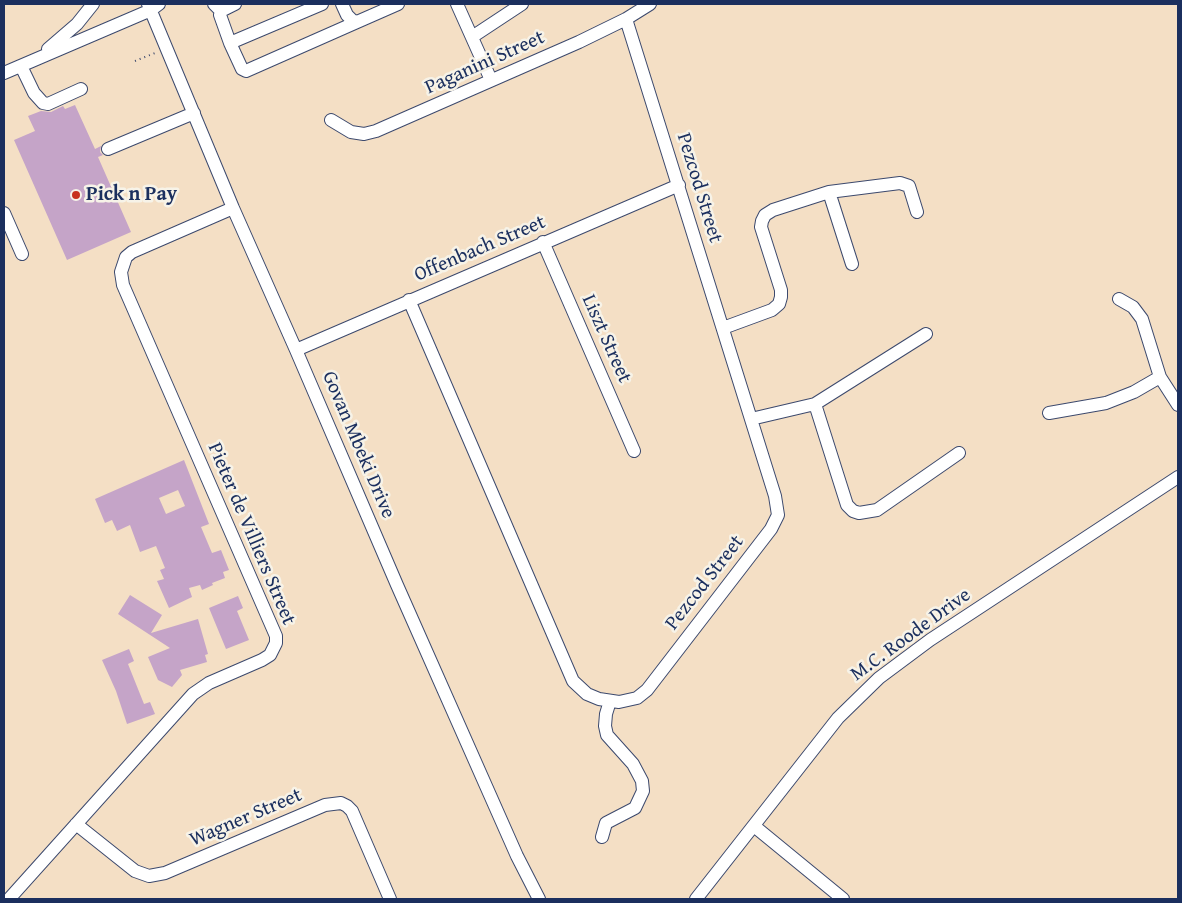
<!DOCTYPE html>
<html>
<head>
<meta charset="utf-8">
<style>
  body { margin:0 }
  #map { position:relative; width:1182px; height:903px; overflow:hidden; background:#f4dfc5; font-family:"Gentium Book Plus",serif }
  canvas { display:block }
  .frame { position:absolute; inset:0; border:5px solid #1b2f5e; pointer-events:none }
</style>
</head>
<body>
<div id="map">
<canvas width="1182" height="903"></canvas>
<div class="frame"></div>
</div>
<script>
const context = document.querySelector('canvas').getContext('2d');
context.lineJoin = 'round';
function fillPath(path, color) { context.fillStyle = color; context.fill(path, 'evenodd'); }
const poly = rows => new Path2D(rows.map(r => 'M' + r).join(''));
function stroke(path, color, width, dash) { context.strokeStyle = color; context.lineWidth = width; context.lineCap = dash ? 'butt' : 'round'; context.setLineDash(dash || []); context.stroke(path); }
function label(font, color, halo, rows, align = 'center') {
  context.font = font + ' "Gentium Book Plus",serif'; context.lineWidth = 5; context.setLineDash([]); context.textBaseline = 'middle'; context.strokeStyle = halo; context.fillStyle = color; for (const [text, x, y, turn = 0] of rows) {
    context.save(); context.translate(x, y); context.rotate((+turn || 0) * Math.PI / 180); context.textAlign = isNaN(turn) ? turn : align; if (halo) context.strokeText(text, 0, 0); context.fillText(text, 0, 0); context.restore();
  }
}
fillPath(poly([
  [75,105,95,149,101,146,100,152,103,155,98,157,131,232,67,260,14,140,35,131,28,116,41,111,51,112,63,106,65,109],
  [184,460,209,524,201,527,212,553,221,550,229,570,223,572,225,578,212,583,213,585,202,590,200,585,189,588,192,597,169,608,157,581,164,579,160,570,165,568,156,546,140,552,130,525,117,531,112,520,105,523,95,499],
  [178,490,185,506,166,514,159,498],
  [130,595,162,615,151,633,198,619,208,654,205,655,207,662,180,670,182,675,172,687,158,680,148,657,170,648,118,614],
  [238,596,243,608,237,611,249,640,226,649,209,608],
  [129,649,134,661,128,664,144,704,150,702,155,714,127,724,116,691,102,660]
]), '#c5a4c8');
const minor = poly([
  [148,4,233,208,296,350,397,585,517,856,539,899],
  [214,4,221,11,235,4],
  [342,4,347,15,352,20,357,22,398,4],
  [457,4,491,80],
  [221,11,220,15,230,43,242,69,246,71,357,22],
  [472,37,522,4],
  [230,43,322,4],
  [48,49,77,24,93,4],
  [21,66,34,93,43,103,48,104,81,89],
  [4,73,151,10,159,4],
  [331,120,351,132,364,134,376,131,579,42,626,19,650,4],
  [108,149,194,113],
  [829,192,852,264],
  [4,213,22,254],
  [543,242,634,451],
  [1119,299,1133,307,1142,319,1160,377,1178,405],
  [409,300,573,681,587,694,599,699,619,702,637,698,647,690,771,529,778,515,775,496,626,19],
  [723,328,772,310,779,304,781,297,781,290,761,227,762,221,765,215,773,210,829,192,900,183,909,186,917,212],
  [296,350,679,185],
  [815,404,847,505,853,511,859,513,877,510,959,453],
  [1049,413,1106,403,1134,392,1160,377],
  [751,419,815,404,926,334],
  [76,824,135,871,149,876,165,873,325,805,341,803,347,806,352,811,390,899],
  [754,826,843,899],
  [602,837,606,823,635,808,643,791,642,781,633,764,607,735,605,726,606,714,610,701],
  [9,899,193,694,209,683,262,660,270,655,276,643,276,636,123,285,121,272,126,257,132,252,233,208],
  [696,899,838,718,879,678,930,640,1178,477]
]);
stroke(minor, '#3c496d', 14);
stroke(poly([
  [135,61,155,53]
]), '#3c496d', 2, [1, 4]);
stroke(minor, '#fff', 12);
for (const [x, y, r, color] of [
  [76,195,5,"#c8321e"]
]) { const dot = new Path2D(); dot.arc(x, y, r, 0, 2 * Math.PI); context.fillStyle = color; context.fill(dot); stroke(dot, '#f7f3e8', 2); }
label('20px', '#1b2f5e', '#f7f3e8', [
  ["Paganini Street",485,63,-24],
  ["Pezcod Street",699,188,73],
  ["Offenbach Street",480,249,-23],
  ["Liszt Street",606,339,66],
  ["Govan Mbeki Drive",358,445,67],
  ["Pieter de Villiers Street",251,534,67],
  ["Pezcod Street",705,583,-52],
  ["M.C. Roode Drive",911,635,-36],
  ["Wagner Street",246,818,-23]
]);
label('bold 20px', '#1b2f5e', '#f7f3e8', [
  ["Pick n Pay",86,195]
], 'left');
</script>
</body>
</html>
